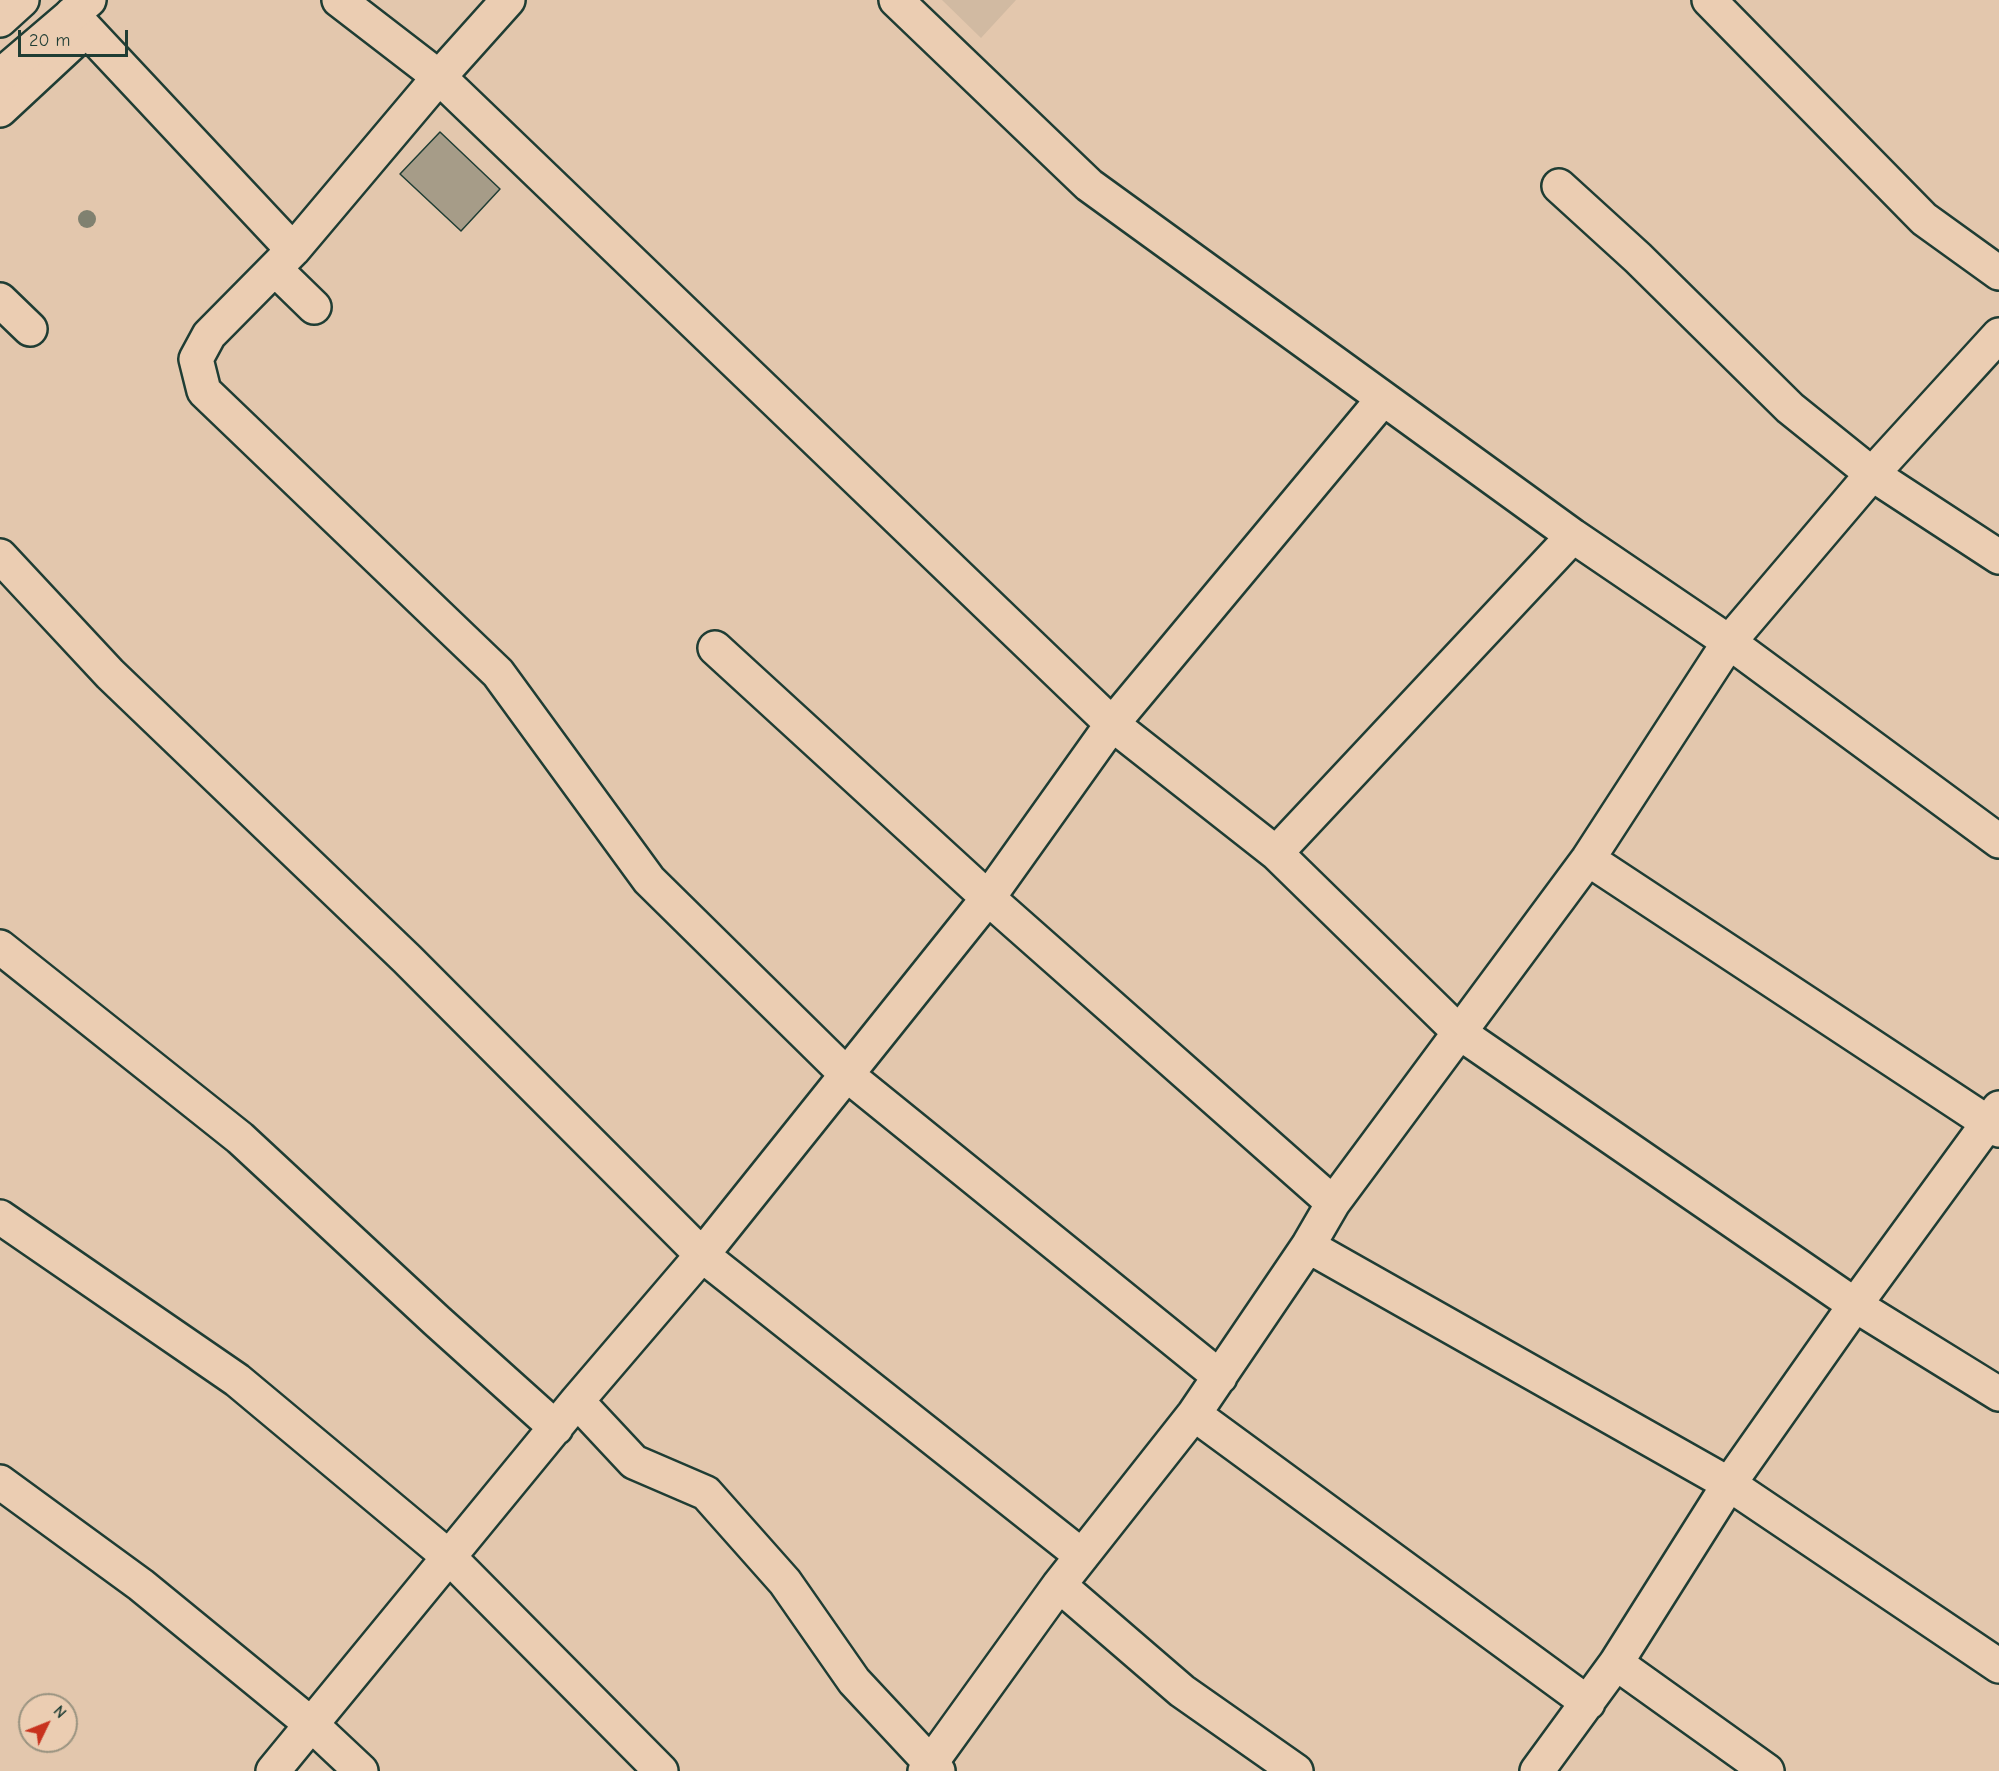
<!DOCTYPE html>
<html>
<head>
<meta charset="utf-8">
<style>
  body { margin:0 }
  #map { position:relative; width:1999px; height:1771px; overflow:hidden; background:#e3c7ad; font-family:"Comic Neue",sans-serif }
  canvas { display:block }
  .north { position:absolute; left:18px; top:1693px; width:60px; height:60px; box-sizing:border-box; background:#ebcdb2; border:2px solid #999380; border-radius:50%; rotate:47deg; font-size:16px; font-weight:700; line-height:24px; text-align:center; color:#1f3d34 }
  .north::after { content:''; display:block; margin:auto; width:21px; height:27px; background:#c8321e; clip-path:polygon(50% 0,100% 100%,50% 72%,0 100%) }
  .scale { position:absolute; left:18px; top:30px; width:110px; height:27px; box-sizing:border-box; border:3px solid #1f3d34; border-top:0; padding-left:8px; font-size:18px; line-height:21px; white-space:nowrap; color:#1f3d34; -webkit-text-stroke:4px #ebcdb2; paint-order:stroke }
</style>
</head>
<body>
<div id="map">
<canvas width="1999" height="1771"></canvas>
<div class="north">N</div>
<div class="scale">20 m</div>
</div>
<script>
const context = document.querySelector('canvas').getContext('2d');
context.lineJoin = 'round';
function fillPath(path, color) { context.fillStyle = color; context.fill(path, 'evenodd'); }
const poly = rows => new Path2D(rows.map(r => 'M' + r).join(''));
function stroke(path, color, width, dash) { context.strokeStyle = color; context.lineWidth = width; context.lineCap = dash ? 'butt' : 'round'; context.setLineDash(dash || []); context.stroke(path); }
fillPath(poly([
  [942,0,1016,0,981,38]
]), '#d1baa2');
const building = poly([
  [440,132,500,189,461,231,400,174,440,132]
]);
fillPath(building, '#a69c88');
stroke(building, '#1f3d34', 1.5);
const minor = poly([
  [339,0,439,77,1112,724,1276,853,1460,1033,1855,1305,1999,1394],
  [508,0,439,77,293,250,209,335,196,359,204,391,498,673,649,880,846,1074,1220,1377],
  [896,0,1089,185,1573,536,1729,642,1999,841],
  [1709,0,1924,219,1999,273],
  [72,14,293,250],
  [0,110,86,30],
  [1559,186,1638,258,1790,408,1872,474,1999,557],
  [275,269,314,307],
  [0,300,30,329],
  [0,556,110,674,407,959,702,1255,1082,1556],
  [715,648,988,898,1333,1203],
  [1276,853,1573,536],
  [1588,859,1999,1130],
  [0,947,240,1138,437,1321,556,1428],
  [0,1217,237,1380,449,1557,661,1771],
  [1308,1246,1729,1484,1999,1666],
  [577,1401,634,1462,706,1493,785,1582,854,1681,938,1771],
  [1194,1414,1588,1703],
  [0,1482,141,1585,312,1725,361,1771],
  [1059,1585,1182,1691,1296,1771],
  [1616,1663,1767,1771],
  [273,1771,577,1401,702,1255,988,898,1112,724,1383,399],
  [925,1771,1059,1585,1194,1414,1308,1246,1333,1203,1588,859,1729,642,1872,474,1999,335],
  [1537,1771,1616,1663,1729,1484,1855,1305,1999,1108]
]);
const highway = poly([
  [0,20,22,0],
  [0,76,89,0]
]);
stroke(minor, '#1f3d34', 38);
stroke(highway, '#1f3d34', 38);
stroke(minor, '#ebcdb2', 33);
stroke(highway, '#ebcdb2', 33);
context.fillStyle = '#808170';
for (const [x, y] of [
  [87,219]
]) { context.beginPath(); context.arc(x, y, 9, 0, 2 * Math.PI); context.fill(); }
</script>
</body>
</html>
